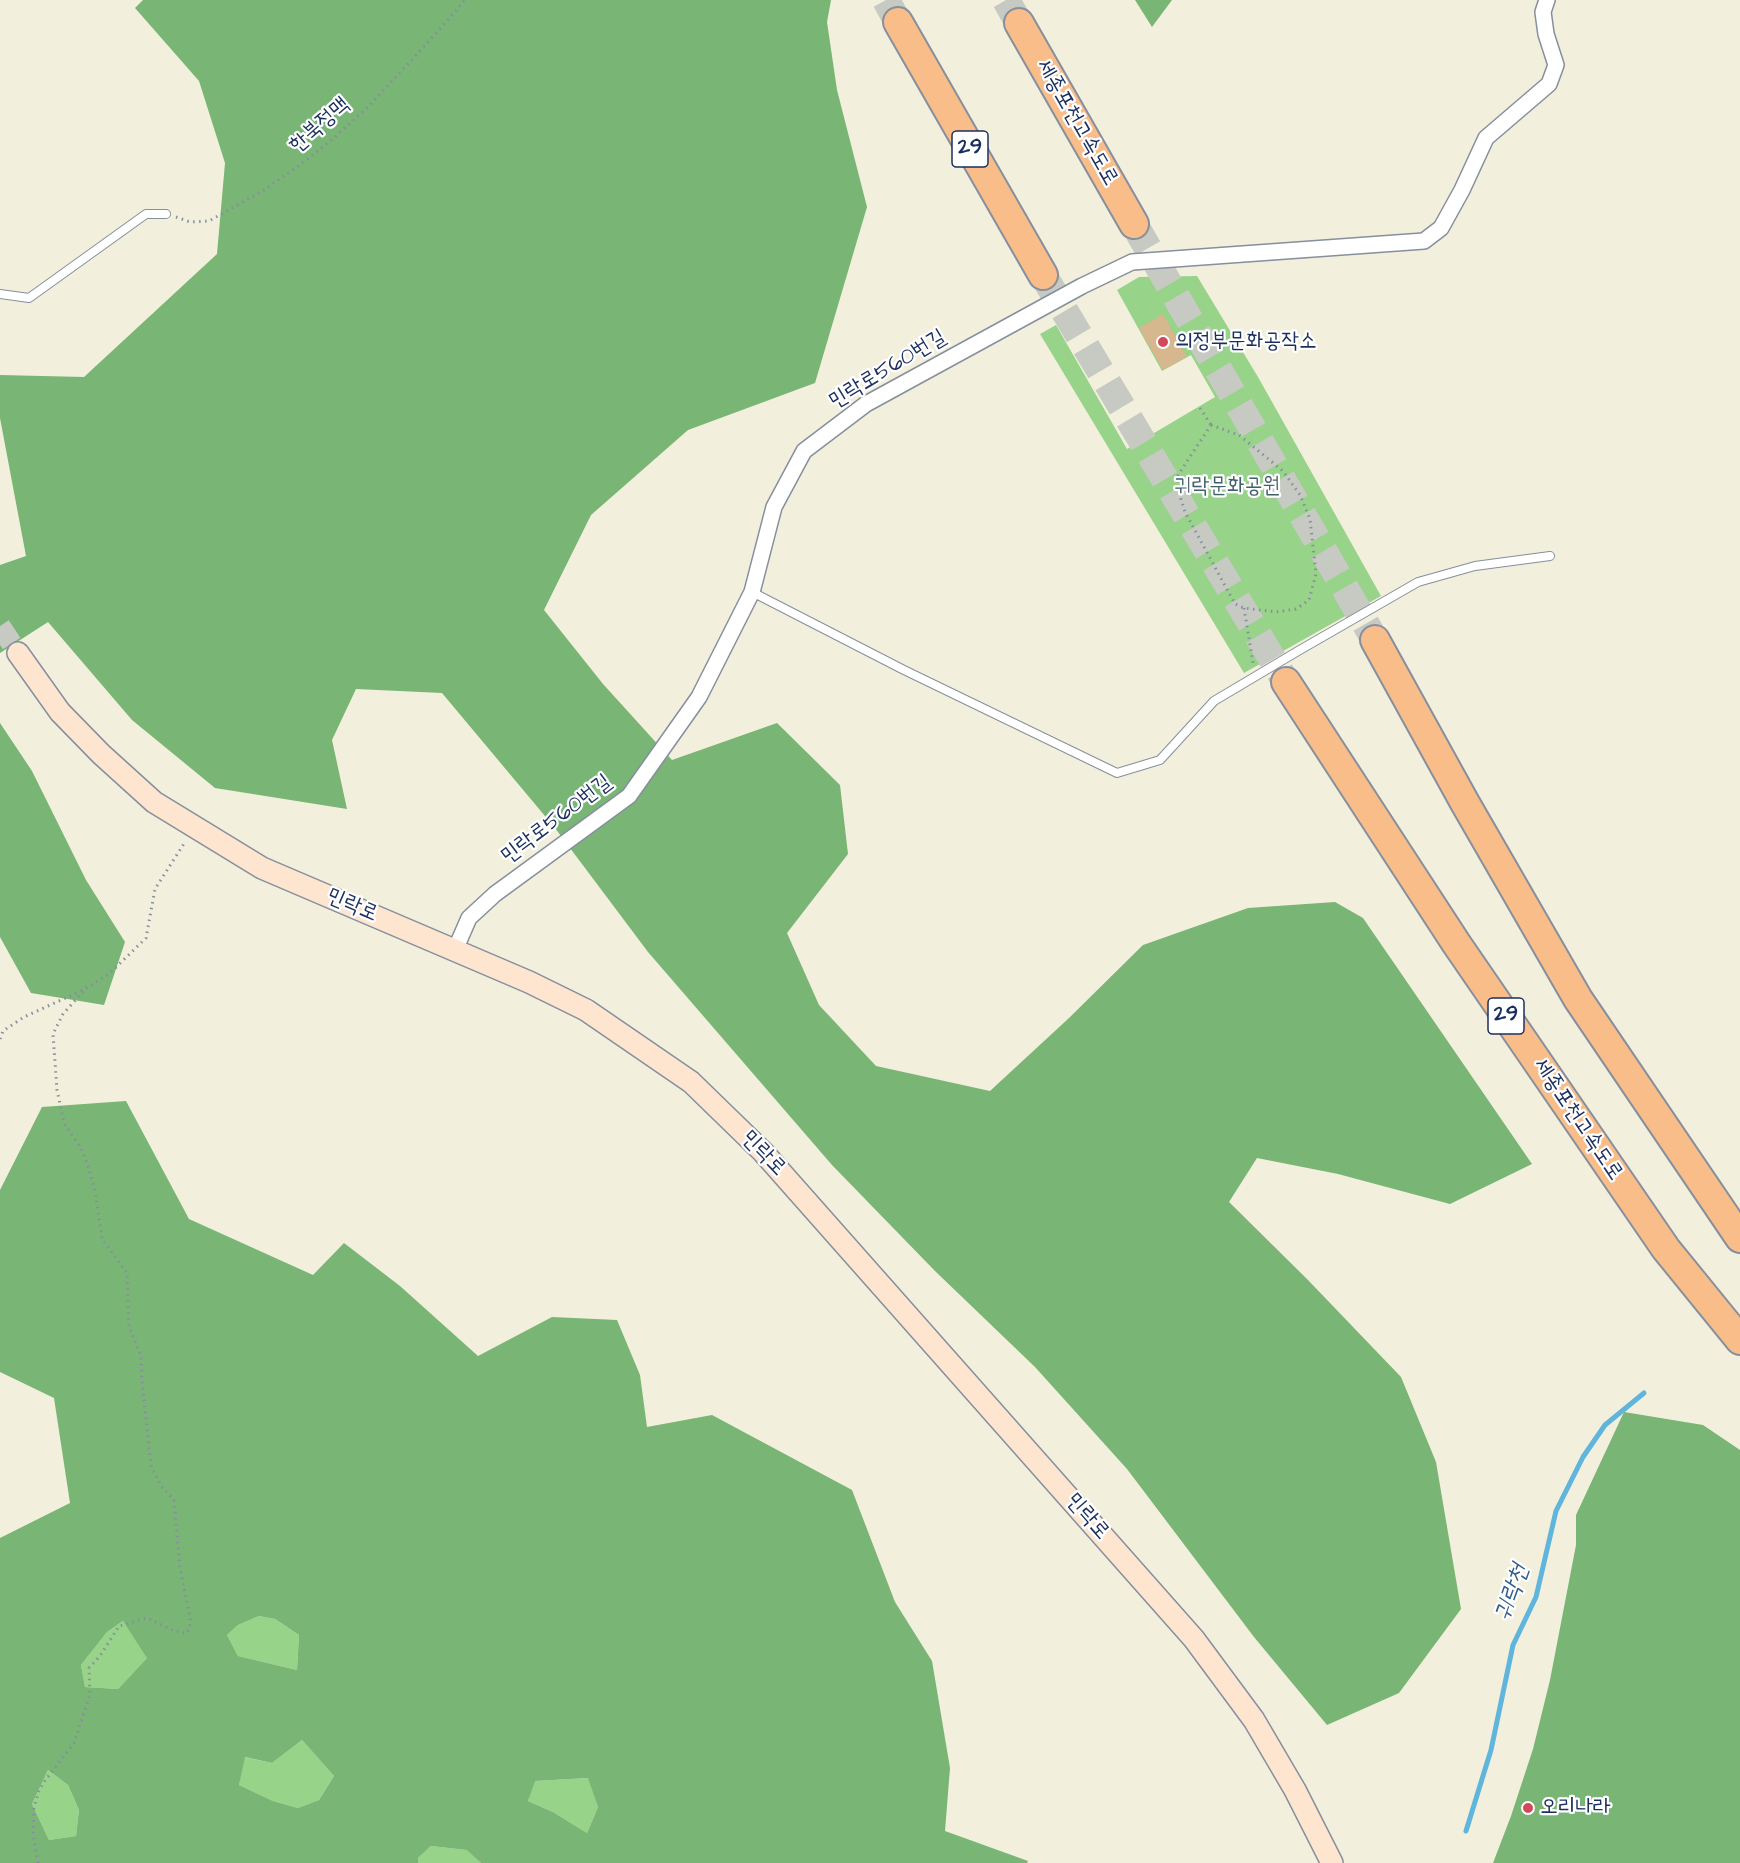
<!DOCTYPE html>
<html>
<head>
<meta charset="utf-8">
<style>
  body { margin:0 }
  canvas { display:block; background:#f2efdc }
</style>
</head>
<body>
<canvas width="1740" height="1863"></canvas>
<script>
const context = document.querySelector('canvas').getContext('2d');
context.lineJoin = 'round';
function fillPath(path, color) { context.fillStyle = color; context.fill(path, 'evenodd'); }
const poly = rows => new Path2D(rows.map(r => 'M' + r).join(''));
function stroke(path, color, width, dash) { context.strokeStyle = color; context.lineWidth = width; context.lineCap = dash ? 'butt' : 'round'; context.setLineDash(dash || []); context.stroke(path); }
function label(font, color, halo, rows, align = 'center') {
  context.font = font + ' "Architects Daughter","Poor Story",sans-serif'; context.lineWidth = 4.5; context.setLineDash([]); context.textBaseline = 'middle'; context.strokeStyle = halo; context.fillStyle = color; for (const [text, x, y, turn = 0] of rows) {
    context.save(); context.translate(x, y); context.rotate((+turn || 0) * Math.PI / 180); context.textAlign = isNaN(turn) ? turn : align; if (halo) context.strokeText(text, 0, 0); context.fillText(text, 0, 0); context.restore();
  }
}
fillPath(poly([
  [1197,276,1258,377,1381,596,1244,673,1040,334,1056,325,1127,449,1215,397,1191,355,1162,371,1117,290,1139,277],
  [259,1616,275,1619,299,1635,297,1670,238,1656,227,1635,238,1625],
  [123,1621,148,1657,118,1689,85,1687,81,1665,107,1632],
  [302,1740,334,1776,319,1800,298,1808,273,1801,239,1785,244,1757,272,1763],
  [48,1770,68,1785,79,1810,76,1836,49,1840,32,1804],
  [589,1778,598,1807,587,1833,553,1812,528,1801,534,1781],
  [431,1846,468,1850,481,1863,418,1863,418,1858]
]), '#97d388');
fillPath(poly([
  [143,0,831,0,827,22,837,90,867,207,815,383,688,430,591,515,544,610,603,684,672,760,777,723,840,785,848,854,787,933,819,1005,876,1066,990,1091,1069,1018,1143,945,1248,908,1335,902,1363,918,1532,1164,1450,1204,1338,1174,1257,1158,1229,1202,1307,1279,1401,1377,1436,1462,1461,1609,1399,1693,1327,1725,1254,1637,1127,1469,1035,1367,935,1271,832,1165,648,952,555,828,442,693,356,689,332,740,347,809,215,788,132,720,48,622,0,653,0,565,26,556,0,418,0,375,84,377,217,254,225,163,199,81,135,8],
  [1135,0,1172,0,1152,27],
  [0,723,32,771,86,880,125,942,104,1005,31,993,0,937],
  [126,1101,189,1219,313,1275,344,1243,400,1286,478,1356,552,1317,617,1320,640,1375,647,1427,712,1415,852,1490,895,1602,932,1661,950,1768,945,1831,1028,1861,1027,1863,481,1863,467,1850,431,1846,418,1858,418,1863,0,1863,0,1538,70,1503,54,1398,0,1372,0,1190,42,1107],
  [259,1616,275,1619,299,1635,297,1670,238,1656,227,1635,238,1625],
  [123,1621,147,1658,118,1689,85,1687,81,1665,107,1632],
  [302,1740,334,1776,319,1800,298,1808,273,1801,239,1785,245,1757,272,1763],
  [48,1770,68,1785,79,1810,76,1836,49,1840,32,1804],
  [588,1778,598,1807,587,1833,553,1812,528,1801,535,1781],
  [1624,1412,1703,1425,1740,1450,1740,1863,1493,1863,1511,1816,1533,1749,1550,1680,1576,1545,1576,1515]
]), '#79b574');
stroke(poly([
  [1466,1831,1491,1750,1513,1645,1536,1597,1556,1511,1583,1457,1605,1425,1644,1393]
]), '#60b5dc', 5);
fillPath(poly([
  [1163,314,1187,357,1163,370,1139,328]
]), '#d7b78d');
stroke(poly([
  [0,626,18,653]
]), '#c7c9c3', 21, [21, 10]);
stroke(poly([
  [886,0,898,22],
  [1006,0,1019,23],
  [1134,224,1375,640],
  [1043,275,1286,682]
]), '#c7c9c3', 28, [28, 14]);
const lane = poly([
  [0,294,29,298,146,214,166,214],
  [752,592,904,670,1117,773,1160,760,1214,701,1298,651,1418,582,1475,566,1550,556]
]);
const street = poly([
  [455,950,469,918,495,894,629,796,699,697,752,592,774,507,804,451,866,404,1082,286,1132,262,1424,241,1441,228,1462,190,1486,138,1549,84,1556,65,1546,34,1543,12,1547,0]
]);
const secondary = poly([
  [18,653,60,712,101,754,154,802,262,868,529,982,586,1010,691,1082,763,1152,1194,1639,1254,1720,1295,1790,1332,1863]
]);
const highway = poly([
  [898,22,1043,275],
  [1019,23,1134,224],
  [1375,640,1465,803,1578,999,1740,1238],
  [1286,682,1456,943,1666,1249,1740,1340]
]);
stroke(lane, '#868f9d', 10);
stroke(street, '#868f9d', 18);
stroke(secondary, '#868f9d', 24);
stroke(highway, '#868f9d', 32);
stroke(poly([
  [176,217,190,222,209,221,261,192,300,165,335,137,370,105,431,39,465,0],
  [1200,408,1211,425],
  [1211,425,1239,435,1283,471,1300,495,1310,519,1316,574,1309,600,1296,609,1276,612,1244,608,1235,604,1185,512,1178,490,1178,475,1211,425],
  [1244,608,1253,663],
  [0,1039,3,1031,24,1017,83,990,109,974,146,938,155,889,185,842],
  [38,1863,33,1834,34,1807,39,1791,44,1782,74,1743,90,1695,89,1668,100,1656,119,1626,147,1618,174,1631,187,1633,191,1622,180,1568,174,1500,161,1486,151,1466,142,1380,141,1356,129,1326,127,1273,102,1239,95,1191,88,1166,81,1148,64,1123,57,1090,53,1034,63,1014,87,987]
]), '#868f9d', 3, [1.5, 4.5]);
stroke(lane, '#fff', 8);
stroke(street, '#fff', 15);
stroke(secondary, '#fde5d0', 21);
stroke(highway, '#f9bd89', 28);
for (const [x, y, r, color] of [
  [1163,342,6,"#d1495b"],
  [1528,1808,6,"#d1495b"]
]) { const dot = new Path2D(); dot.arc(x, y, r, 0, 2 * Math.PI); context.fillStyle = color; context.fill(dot); stroke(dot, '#fff', 2); }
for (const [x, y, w] of [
  [970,149,36],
  [1506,1016,36]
]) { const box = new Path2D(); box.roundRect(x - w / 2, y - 18, w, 36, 4.5); context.fillStyle = '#fff'; context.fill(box); stroke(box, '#1b2f5e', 1.5); }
label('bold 21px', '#1b2f5e', null, [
  ["29",970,149],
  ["29",1506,1016]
]);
label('22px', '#1b2f5e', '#fff', [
  ["세종포천고속도로",1076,123,60],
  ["한북정맥",320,126,-41],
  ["민락로560번길",888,370,-31],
  ["민락로560번길",557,820,-37],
  ["민락로",352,906,23],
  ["세종포천고속도로",1577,1120,56],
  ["민락로",763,1154,46],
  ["민락로",1087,1517,49]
]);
label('22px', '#1b2f5e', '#fff', [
  ["의정부문화공작소",1175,342],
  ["오리나라",1540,1808]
], 'left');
label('22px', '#40606b', '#fff', [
  ["귀락문화공원",1227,487]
]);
label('italic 24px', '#335e8a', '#fff', [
  ["귀락천",1513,1593,-70]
]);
</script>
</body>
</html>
